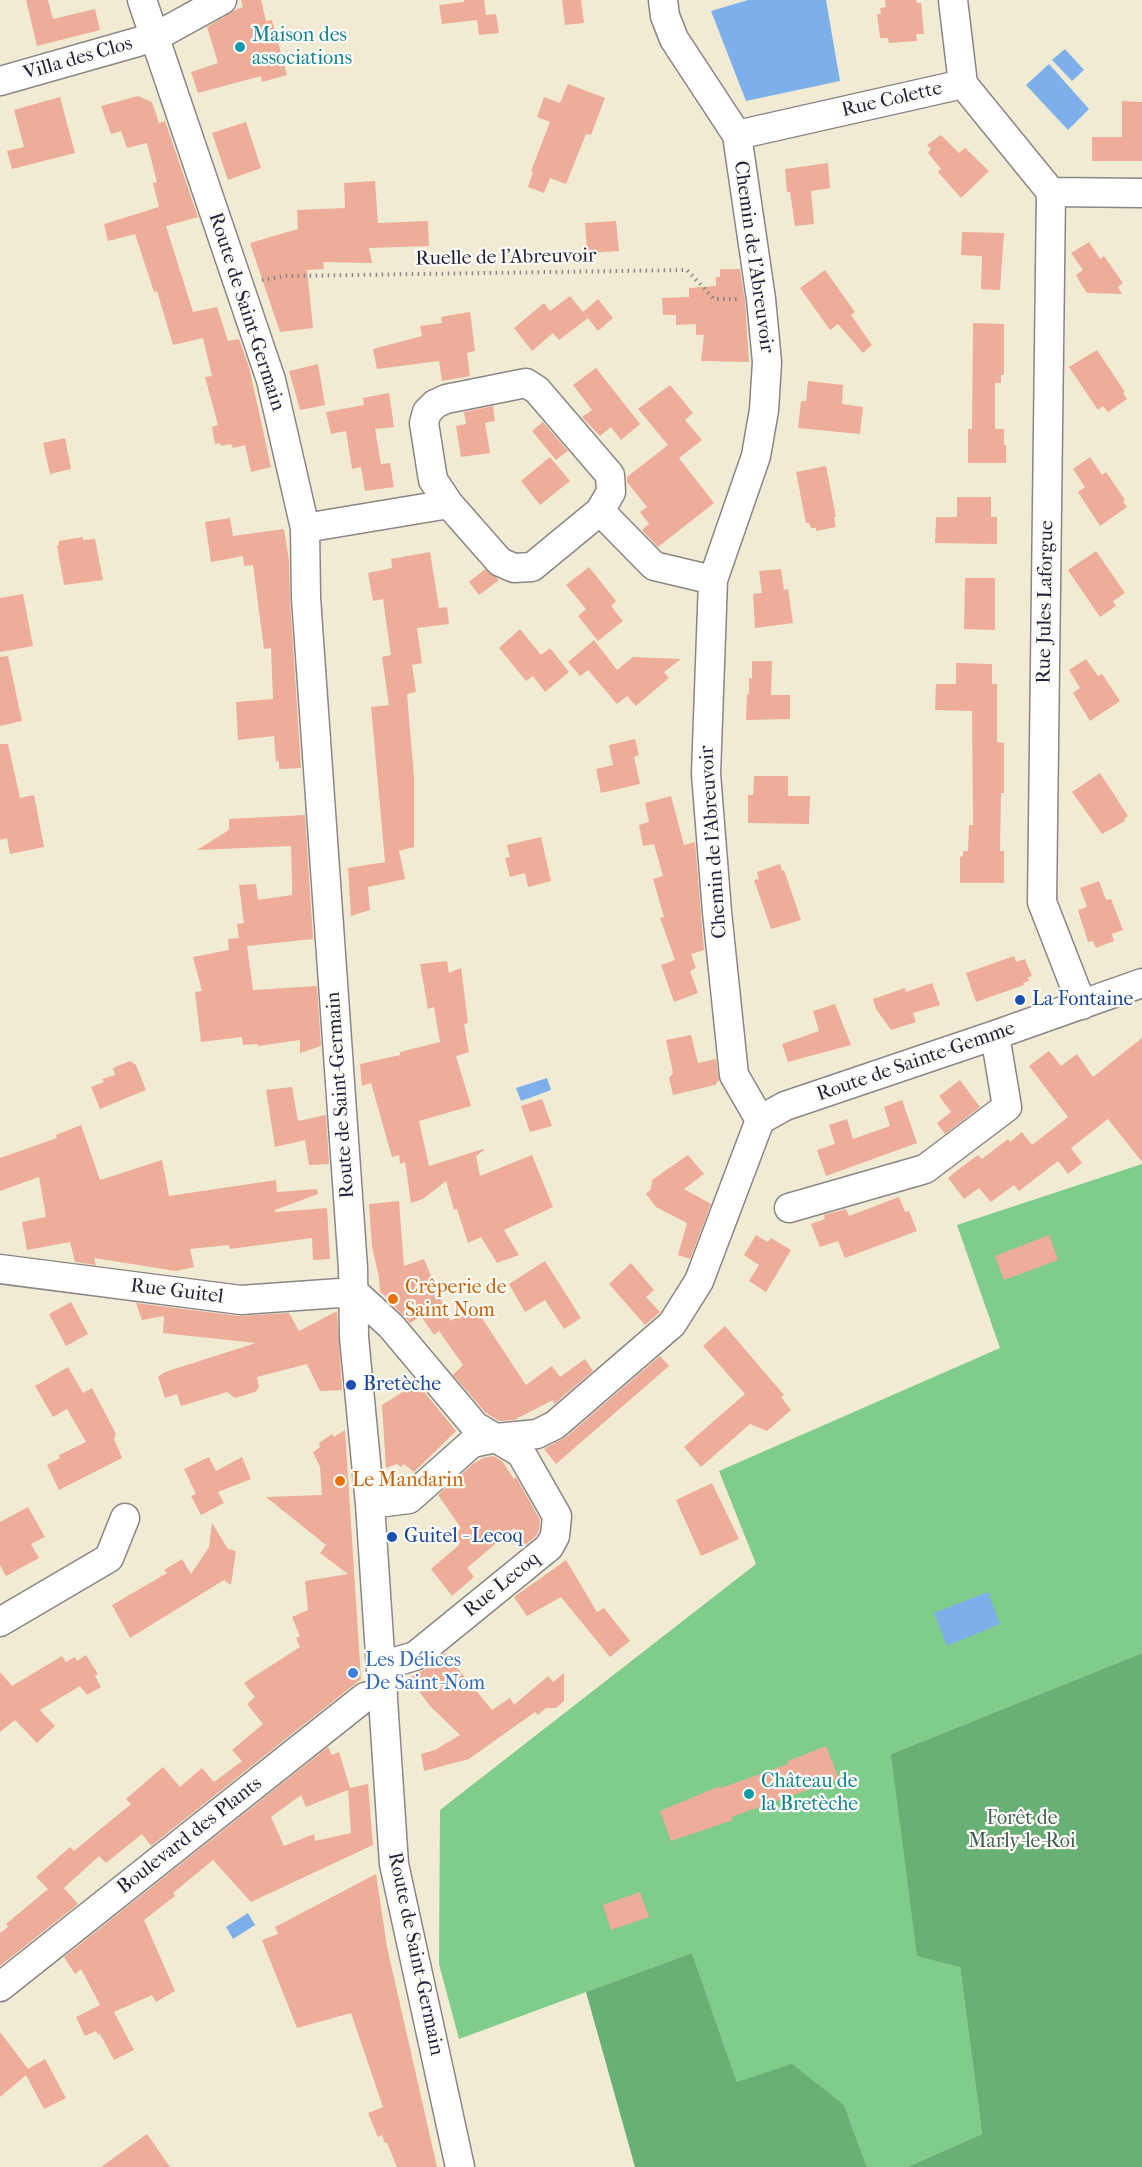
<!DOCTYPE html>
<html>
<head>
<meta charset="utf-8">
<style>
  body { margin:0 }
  canvas { display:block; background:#f1ebd3 }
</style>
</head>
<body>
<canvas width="1142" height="2167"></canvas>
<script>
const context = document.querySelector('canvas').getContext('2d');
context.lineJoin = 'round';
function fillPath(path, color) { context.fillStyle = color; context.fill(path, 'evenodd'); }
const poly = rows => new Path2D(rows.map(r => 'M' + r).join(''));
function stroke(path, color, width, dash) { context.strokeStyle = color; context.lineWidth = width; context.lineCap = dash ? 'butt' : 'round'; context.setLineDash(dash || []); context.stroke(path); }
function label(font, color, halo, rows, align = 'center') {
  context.font = font + ' "IM FELL French Canon",serif'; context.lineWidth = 4.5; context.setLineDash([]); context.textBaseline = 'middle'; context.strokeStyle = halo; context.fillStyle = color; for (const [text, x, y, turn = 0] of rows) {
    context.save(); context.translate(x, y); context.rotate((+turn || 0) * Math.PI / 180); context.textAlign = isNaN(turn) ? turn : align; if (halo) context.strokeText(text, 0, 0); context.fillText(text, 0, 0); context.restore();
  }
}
fillPath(poly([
  [1142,1164,1142,1653,891,1754,960,1967,982,2134,907,2167,867,2167,844,2105,737,2082,692,1953,459,2039,439,1964,440,1810,756,1564,719,1471,1000,1348,957,1225]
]), '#80cc8a');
fillPath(poly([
  [1142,1653,1142,2167,907,2167,982,2134,960,1967,917,1956,891,1754],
  [692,1953,737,2082,792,2064,844,2105,867,2167,635,2167,586,1992]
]), '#68b076');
fillPath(poly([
  [748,0,826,0,840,81,746,101,711,11],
  [1065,49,1084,70,1072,81,1052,60],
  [1049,64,1089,109,1068,130,1026,85],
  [547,1078,551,1090,521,1101,516,1088],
  [988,1592,1000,1624,947,1646,934,1613],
  [248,1913,255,1925,233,1939,226,1927]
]), '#7db0ea');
fillPath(poly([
  [26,0,48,0,53,19,95,9,100,30,37,46],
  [241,0,261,0,266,21,272,20,287,75,262,82,261,76,198,93,191,72,218,63,207,27,235,10,243,7],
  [464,0,484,0,486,15,496,14,499,33,479,35,477,20,442,24,439,5,464,2],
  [562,0,581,0,584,23,565,25],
  [885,0,916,0,917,3,921,3,924,34,916,34,917,41,889,43,888,38,880,38,877,14,881,14,880,8,886,7],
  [568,84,605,98,591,135,586,134,566,184,550,178,544,193,528,187,533,172,531,171,550,122,537,117,544,97,560,103],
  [138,96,152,102,159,123,165,121,198,217,166,226,193,312,217,307,228,341,239,339,249,367,271,467,251,472,245,445,233,448,231,444,221,446,220,443,215,444,212,427,218,425,205,377,212,376,203,338,173,345,157,291,154,292,135,234,108,241,104,224,159,207,153,183,157,182,147,143,127,148,121,131,111,134,101,106],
  [60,97,75,153,12,169,7,151,24,147,14,110],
  [1122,101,1142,102,1142,161,1092,161,1092,137,1122,137],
  [246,122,261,168,228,180,212,133],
  [941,135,959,153,965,148,989,171,961,198,938,172,941,169,928,153,931,149,927,145],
  [828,163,830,188,811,191,814,224,795,226,790,192,787,192,785,169],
  [375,181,378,223,428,221,429,246,369,248,372,263,323,262,324,269,307,270,313,328,280,332,250,243,298,229,297,210,345,208,344,183],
  [616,221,619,251,587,253,585,223],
  [962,232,1004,233,1000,290,981,289,982,256,961,255],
  [1089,242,1100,259,1104,256,1123,283,1118,287,1122,294,1087,293,1081,284,1076,275,1083,270,1071,253],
  [720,269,740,269,745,301,749,362,701,361,704,335,696,335,696,324,676,325,676,315,663,315,662,298,689,297,689,288,716,286,716,277,720,277],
  [825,270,855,312,851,315,872,345,863,353,838,324,830,330,800,288],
  [570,296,588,318,559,340,553,333,532,351,514,328,544,303,550,311],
  [598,299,613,318,598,331,583,312],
  [470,312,475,351,467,353,470,376,442,381,439,361,377,369,373,349,422,336,420,326,442,323,441,317],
  [973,323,1004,324,1004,375,1001,375,1001,383,995,383,995,429,1004,429,1004,445,1006,445,1006,463,968,463,968,429,972,429],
  [1097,350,1125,392,1123,393,1127,399,1108,412,1103,406,1098,410,1069,367],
  [318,364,325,405,300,410,289,371],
  [596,368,640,424,621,440,611,427,600,436,582,417,592,410,573,385],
  [808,381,843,385,842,404,863,407,860,434,798,428,801,401,806,401],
  [670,385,693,413,685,420,702,440,679,458,714,503,658,547,642,530,649,524,640,512,647,507,627,482,627,477,668,445,638,409],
  [389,393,394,427,375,429,381,464,390,463,394,487,365,491,361,467,352,469,346,431,331,434,326,412,364,405,363,398],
  [493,406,495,421,485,423,490,453,461,457,456,426,466,424,464,412],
  [543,422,568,451,556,460,532,431],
  [65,438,71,469,50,474,43,443],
  [550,457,570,481,540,505,521,481],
  [1090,457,1102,475,1106,472,1125,500,1123,501,1127,507,1100,526,1078,492,1085,487,1073,469],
  [826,466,836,517,834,517,836,527,816,531,816,528,811,528,809,523,806,523,796,472],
  [957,497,991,497,991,517,997,517,997,544,935,543,936,517,957,517],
  [230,518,233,536,284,529,289,560,290,599,301,768,279,769,279,761,276,762,274,736,238,740,236,702,273,699,271,648,264,649,253,565,244,566,243,556,211,562,205,522],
  [83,537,83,540,95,539,103,580,64,585,57,546,59,545,59,541],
  [1096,551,1125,593,1113,601,1116,606,1100,617,1068,570],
  [430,552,439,608,447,607,449,624,417,628,422,663,412,665,416,692,407,694,414,777,414,847,399,851,405,879,368,887,370,910,351,916,348,868,385,862,371,707,389,705,382,657,391,655,383,599,373,601,368,573,392,568,391,559],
  [589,567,616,601,611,606,623,621,598,641,578,616,586,609,566,585],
  [485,569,499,580,479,595,469,582],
  [781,569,784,590,788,589,793,623,755,628,753,594,762,593,759,571],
  [965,578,995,578,995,630,964,629],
  [23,594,33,646,0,652,0,598],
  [520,629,541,655,550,648,569,672,545,692,533,676,526,681,499,648],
  [594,640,617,670,633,657,681,659,664,672,669,678,636,706,627,696,617,704,588,670,580,676,568,662],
  [8,656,22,721,0,726,0,657],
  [1086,659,1098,676,1102,674,1120,701,1090,721,1073,693,1080,688,1069,670],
  [752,661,772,661,771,695,790,695,790,719,746,720,747,695,749,694,749,678,752,679],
  [956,663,992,664,992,684,997,684,997,742,1004,743,1004,793,1001,793,1000,851,1004,851,1004,883,960,883,960,857,963,856,963,851,968,851,969,825,973,825,972,711,935,710,936,684,956,684],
  [635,739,639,755,634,757,640,784,601,793,596,769,613,765,609,745],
  [0,744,8,744,20,798,34,795,44,847,10,854,7,838,0,840],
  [1100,773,1128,816,1124,819,1125,821,1102,834,1072,792],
  [754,776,788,776,788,796,810,796,809,824,748,823,748,795,753,795],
  [671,796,684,845,695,842,704,950,691,954,696,968,690,971,698,993,674,1002,661,965,675,960,660,918,664,917,653,879,663,876,654,844,643,846,639,825,649,822,645,803],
  [305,815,313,939,247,946,253,990,317,986,321,1046,300,1053,300,1040,258,1046,258,1044,243,1045,242,1037,201,1042,195,992,202,991,193,957,229,950,228,939,239,938,237,924,244,923,239,885,256,884,258,900,292,895,292,882,291,846,197,850,229,830,229,819],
  [541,837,551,881,528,887,525,873,510,877,505,858,510,857,507,845],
  [780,864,782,871,784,870,801,920,771,929,754,880,759,879,757,872],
  [1099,881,1106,900,1111,899,1123,930,1112,934,1114,941,1096,948,1093,941,1088,942,1078,910,1087,907,1080,888],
  [1014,956,1016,962,1025,959,1032,976,1028,977,1029,981,1023,983,1024,985,976,1002,966,973],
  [447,961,449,973,461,968,468,1023,464,1024,469,1052,456,1056,471,1106,419,1121,429,1166,483,1149,484,1150,476,1156,480,1176,532,1155,553,1207,504,1230,519,1255,497,1263,481,1237,468,1243,457,1209,454,1210,446,1181,423,1199,411,1203,405,1162,400,1164,399,1155,392,1157,371,1083,362,1086,360,1064,400,1055,400,1052,440,1042,434,1007,428,1009,420,964],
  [932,983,940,1005,913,1013,916,1022,891,1030,876,1009,873,999,905,988,906,992],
  [835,1004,851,1045,788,1062,782,1044,819,1031,813,1011],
  [691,1035,698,1063,716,1059,719,1080,715,1085,673,1095,669,1078,673,1073,666,1040],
  [1142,1038,1142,1162,1108,1119,1071,1148,1082,1163,1068,1174,1058,1161,1019,1191,1014,1185,991,1202,979,1188,964,1199,948,1178,959,1169,978,1155,982,1159,1008,1139,1010,1142,1022,1132,1032,1145,1068,1117,1029,1066,1049,1051,1061,1066,1077,1054,1093,1077],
  [130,1061,136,1065,146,1090,100,1109,91,1087,104,1082,102,1079,115,1075,113,1068],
  [960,1080,980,1107,945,1134,937,1123,951,1112,939,1096],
  [292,1087,298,1121,326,1115,329,1164,309,1165,305,1140,275,1147,266,1090],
  [542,1099,552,1126,530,1132,521,1106],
  [902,1100,917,1143,826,1176,817,1150,835,1144,829,1125,847,1119,853,1139,890,1126,884,1107],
  [81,1125,100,1180,162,1160,169,1196,276,1180,277,1192,317,1189,318,1194,275,1210,275,1212,327,1208,330,1259,313,1260,312,1238,230,1249,229,1245,190,1249,194,1267,176,1271,94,1258,96,1265,75,1262,70,1242,27,1250,22,1222,46,1217,39,1177,0,1191,0,1158,57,1138,56,1135],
  [688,1155,704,1174,684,1189,711,1204,690,1259,678,1255,687,1223,656,1207,646,1194,651,1189,652,1180],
  [899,1197,905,1212,909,1211,917,1231,845,1258,838,1241,820,1247,811,1224,825,1219,824,1215,846,1209,849,1216],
  [399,1201,404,1266,424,1259,450,1321,474,1306,526,1385,552,1366,560,1377,585,1359,593,1371,554,1404,553,1400,514,1420,499,1421,486,1413,453,1375,463,1365,439,1331,434,1335,421,1316,410,1323,380,1291,379,1277,372,1247,369,1204],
  [756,1235,768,1242,771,1238,791,1250,766,1292,749,1281,759,1265,744,1255],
  [1049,1235,1058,1260,1004,1280,995,1256],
  [545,1261,581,1318,564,1329,545,1300,525,1312,509,1284],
  [631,1263,654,1290,646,1297,660,1312,645,1325,609,1284],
  [71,1302,88,1334,66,1346,49,1314],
  [136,1303,239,1316,289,1313,299,1331,337,1311,342,1390,320,1391,307,1364,257,1377,259,1387,255,1392,235,1398,227,1392,181,1406,177,1394,165,1398,158,1377,165,1372,256,1343,163,1333,164,1316,142,1320],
  [725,1326,784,1395,781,1397,791,1410,767,1431,750,1424,701,1467,684,1447,745,1394,703,1346],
  [660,1356,669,1366,556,1464,544,1449,566,1437],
  [68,1367,83,1393,92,1388,116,1434,114,1439,122,1458,59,1490,47,1465,60,1458,59,1455,86,1442,67,1409,53,1417,35,1386],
  [417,1383,456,1431,414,1472,404,1464,401,1467,397,1464,386,1468,382,1405],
  [345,1430,361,1679,151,1846,142,1834,106,1863,99,1856,64,1888,78,1904,0,1966,0,1933,8,1927,6,1924,48,1889,36,1877,70,1847,74,1851,131,1804,126,1799,163,1767,180,1787,202,1768,214,1782,242,1761,232,1750,263,1724,247,1704,255,1697,244,1683,300,1647,296,1638,300,1636,292,1617,308,1610,305,1581,348,1574,320,1553,326,1545,266,1497,322,1495,320,1467,313,1452,320,1447,319,1443,332,1434,334,1437],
  [493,1456,502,1461,514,1479,516,1477,540,1520,539,1530,536,1536,525,1545,514,1528,467,1568,474,1577,452,1596,431,1569,459,1545,453,1535,461,1528,438,1495,473,1464,483,1458],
  [209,1457,216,1471,242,1457,251,1479,218,1492,224,1503,201,1515,191,1496,196,1494,184,1469],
  [712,1483,739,1539,701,1556,676,1500],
  [28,1507,45,1537,31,1544,39,1558,6,1576,0,1565,0,1522],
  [212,1523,228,1549,236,1551,231,1585,224,1580,130,1638,112,1605,167,1573,164,1570,182,1559,191,1574,209,1547],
  [566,1560,597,1612,604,1608,630,1641,610,1657,561,1597,527,1616,514,1597],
  [445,1653,492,1710,510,1698,514,1705,548,1676,553,1682,564,1673,564,1701,556,1708,546,1708,538,1715,535,1712,469,1759,424,1771,421,1754,435,1750,460,1735,430,1706,409,1678,425,1669],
  [86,1655,98,1674,95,1676,101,1687,87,1695,80,1686,40,1710,55,1726,37,1743,15,1720,0,1732,0,1672,12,1686,62,1656,66,1662,75,1657,77,1661],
  [826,1746,839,1779,731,1817,733,1820,671,1841,660,1811,720,1786,721,1788,788,1764,788,1761],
  [328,1747,332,1755,339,1752,350,1788,368,1784,373,1845,251,1902,213,1860,173,1893,175,1896,144,1920,175,1991,156,2002,152,1995,114,2012,134,2050,114,2060,100,2034,98,2035,96,2031,85,2036,76,2017,100,2005,81,1969,75,1974,64,1957],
  [348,1790,351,1833,315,1841,314,1834,284,1846,271,1817,301,1795,306,1807],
  [376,1874,387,1947,437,2167,397,2167,387,2143,385,2143,382,2135,378,2137,368,2113,383,2107,351,2013,297,2028,262,1940,278,1934,275,1927],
  [640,1892,649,1917,611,1930,603,1905],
  [0,2032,28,2069,45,2059,66,2098,44,2109,26,2075,0,2097],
  [147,2134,170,2167,101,2167]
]), '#eead98');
const minor = poly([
  [142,0,271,380,305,528,306,598,353,1268,354,1337,370,1504,394,1864,460,2167],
  [663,0,665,16,674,39,737,135,761,299,767,362,764,410,756,456,713,580,706,774,717,912,734,1075,760,1120],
  [953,0,963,84],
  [0,81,155,37,222,0],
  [737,135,963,84,1051,192,1142,193],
  [1051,192,1042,902,1082,1005],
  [600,511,532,567,514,568,500,562,449,504,433,480,424,423,427,412,435,404,446,399,526,383,537,390,610,475,611,492,600,511,654,566,713,580],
  [305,528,449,504],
  [760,1120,785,1106,995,1035,1142,983],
  [789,1208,925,1169,1007,1107,995,1035],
  [0,1269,241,1300,354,1292,391,1326,475,1426,521,1453,557,1516,555,1536,549,1547,415,1656,398,1661,381,1662],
  [370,1504,409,1499,472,1443,496,1438,537,1434,555,1425,672,1324,699,1281,760,1120],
  [0,1622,109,1558,125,1518],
  [0,1987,365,1697,383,1693]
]);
stroke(minor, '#8a8687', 31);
stroke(poly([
  [262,280,286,276,687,270,714,299,737,299]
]), '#8a8687', 4, [1.5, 4.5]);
stroke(minor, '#fff', 28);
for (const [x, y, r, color] of [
  [240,47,6,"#0f9aa8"],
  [1020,1000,6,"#1a4fb4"],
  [393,1299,6,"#e8710a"],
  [351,1385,6,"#1a4fb4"],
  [340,1481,6,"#e8710a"],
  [392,1537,6,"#1a4fb4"],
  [353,1673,6,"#3f7fe0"],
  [749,1794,6,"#0f9aa8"]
]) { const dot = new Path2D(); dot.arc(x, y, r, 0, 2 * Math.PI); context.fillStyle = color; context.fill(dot); stroke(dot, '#fdfcf7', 2); }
label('20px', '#0d838f', '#fdfcf7', [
  ["Maison des",252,36],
  ["associations",252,59],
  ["Château de",761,1782],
  ["la Bretèche",761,1805]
], 'left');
label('20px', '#22223b', '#fdfcf7', [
  ["Villa des Clos",78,59,-16],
  ["Rue Colette",892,100,-13],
  ["Chemin de l'Abreuvoir",753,257,82],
  ["Ruelle de l'Abreuvoir",506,258,-1],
  ["Route de Saint-Germain",246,312,72],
  ["Rue Jules Laforgue",1046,602,-89],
  ["Chemin de l'Abreuvoir",714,842,-94],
  ["Route de Sainte-Gemme",916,1062,-19],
  ["Route de Saint-Germain",341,1095,-94],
  ["Rue Guitel",177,1292,7],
  ["Rue Lecoq",502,1585,-39],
  ["Boulevard des Plants",190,1836,-38],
  ["Route de Saint-Germain",415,1954,78]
]);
label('20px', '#164399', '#fdfcf7', [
  ["La Fontaine",1032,1000],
  ["Bretèche",363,1385],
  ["Guitel - Lecoq",404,1537]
], 'left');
label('20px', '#c56008', '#fdfcf7', [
  ["Crêperie de",405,1288],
  ["Saint Nom",405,1311],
  ["Le Mandarin",352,1481]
], 'left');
label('20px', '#366cbe', '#fdfcf7', [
  ["Les Délices",365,1661],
  ["De Saint-Nom",365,1684]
], 'left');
label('20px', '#435e57', '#fdfcf7', [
  ["Forêt de",1022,1819],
  ["Marly-le-Roi",1022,1842]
]);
</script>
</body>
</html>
